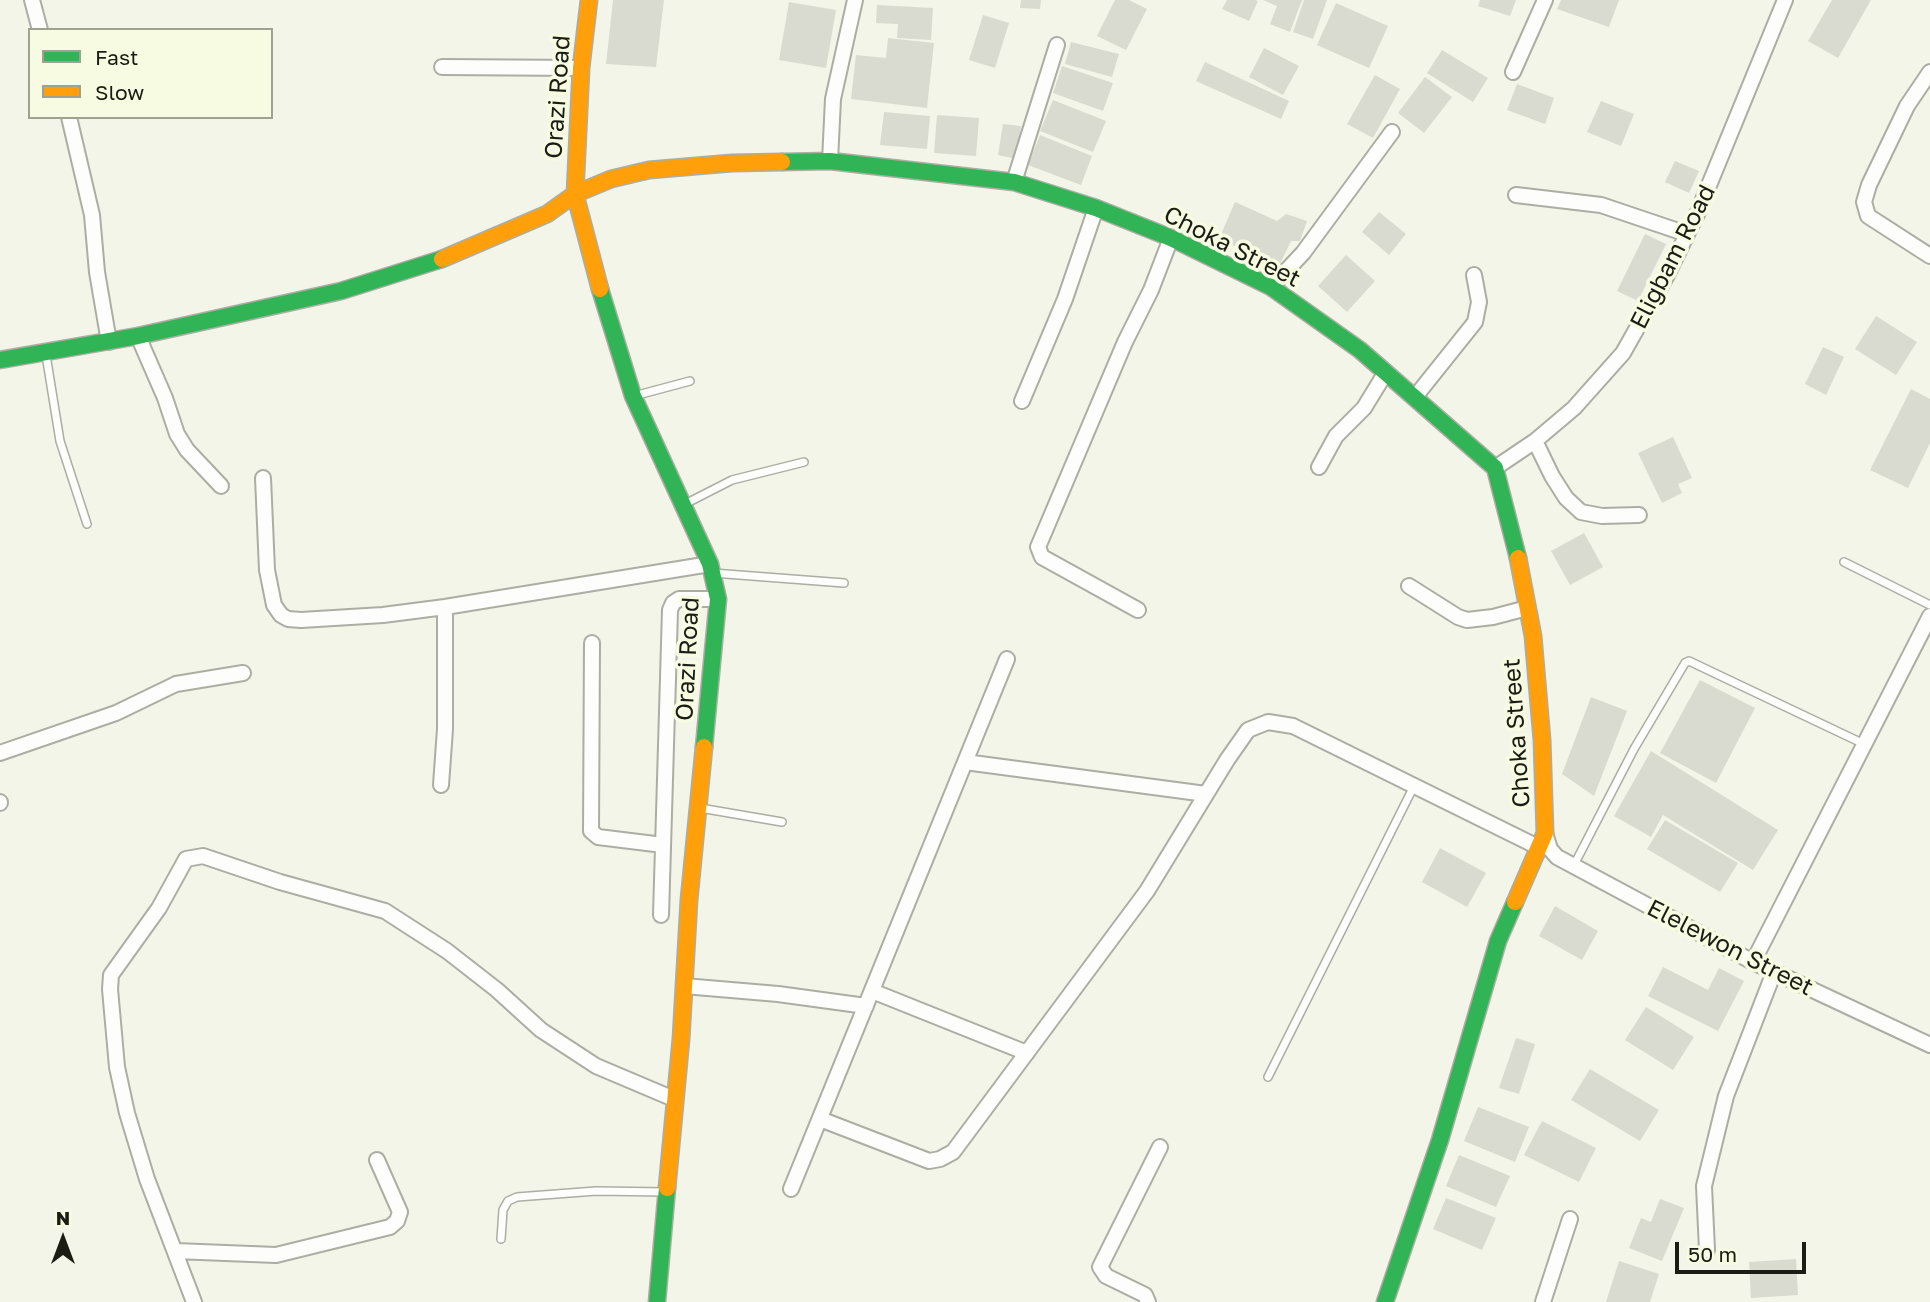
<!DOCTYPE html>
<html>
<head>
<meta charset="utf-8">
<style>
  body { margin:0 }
  #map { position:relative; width:1930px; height:1302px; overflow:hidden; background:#f3f5e8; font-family:"Golos Text",sans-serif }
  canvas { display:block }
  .legend { position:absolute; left:28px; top:28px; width:245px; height:91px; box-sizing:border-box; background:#f7fbe2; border:2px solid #9fa290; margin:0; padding:9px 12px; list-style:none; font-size:21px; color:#1b1d14 }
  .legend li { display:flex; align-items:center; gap:14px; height:35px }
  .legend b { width:35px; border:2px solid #9fa290 }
  .north { position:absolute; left:28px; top:1204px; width:70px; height:70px; -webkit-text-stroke:5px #f7fbe2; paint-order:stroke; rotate:0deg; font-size:19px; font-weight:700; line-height:28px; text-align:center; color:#1b1d14 }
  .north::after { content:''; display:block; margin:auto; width:24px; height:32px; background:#1b1d14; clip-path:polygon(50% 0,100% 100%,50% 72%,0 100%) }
  .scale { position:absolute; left:1675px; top:1242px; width:131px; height:32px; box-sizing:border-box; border:4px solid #1b1d14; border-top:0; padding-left:9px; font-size:21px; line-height:24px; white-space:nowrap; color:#1b1d14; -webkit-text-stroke:5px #f7fbe2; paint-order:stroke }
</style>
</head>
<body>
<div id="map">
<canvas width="1930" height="1302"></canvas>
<ul class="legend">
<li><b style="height:9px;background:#30b455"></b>Fast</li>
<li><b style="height:9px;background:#ff9f0a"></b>Slow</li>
</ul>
<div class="north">N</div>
<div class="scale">50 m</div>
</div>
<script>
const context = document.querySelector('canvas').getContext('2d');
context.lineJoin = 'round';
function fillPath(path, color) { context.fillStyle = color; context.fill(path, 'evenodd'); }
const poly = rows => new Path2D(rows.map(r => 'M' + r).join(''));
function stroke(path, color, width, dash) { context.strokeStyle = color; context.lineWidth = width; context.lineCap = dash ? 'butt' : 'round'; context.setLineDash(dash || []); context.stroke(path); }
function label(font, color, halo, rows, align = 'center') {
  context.font = font + ' "Golos Text",sans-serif'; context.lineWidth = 7; context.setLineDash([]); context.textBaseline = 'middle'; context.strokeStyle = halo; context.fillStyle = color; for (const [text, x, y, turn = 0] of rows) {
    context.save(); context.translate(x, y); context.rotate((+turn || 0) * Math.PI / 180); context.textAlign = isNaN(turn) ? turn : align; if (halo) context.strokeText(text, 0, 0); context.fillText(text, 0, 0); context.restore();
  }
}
fillPath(poly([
  [613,0,664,0,656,67,606,64],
  [1021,0,1041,0,1040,9,1020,8],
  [1115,0,1129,0,1147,9,1126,50,1097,36],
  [1227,0,1255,0,1258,1,1249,21,1222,9],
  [1263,0,1302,0,1290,32,1270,24,1277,6],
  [1304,0,1327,0,1313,39,1293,32],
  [1480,0,1516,0,1510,16,1478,6],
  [1561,0,1619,0,1609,27,1557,9],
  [1832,0,1871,0,1838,58,1808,41],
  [789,2,836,10,826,68,779,60],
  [1336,3,1388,26,1369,68,1317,45],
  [877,5,933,8,931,40,897,38,898,24,876,23],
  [983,15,1009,23,995,68,969,60],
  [888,38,934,43,927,108,851,99,856,55,886,58],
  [1071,42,1119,54,1112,77,1065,64],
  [1264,48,1299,66,1283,95,1249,77],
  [1442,50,1488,78,1473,102,1427,73],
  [1205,62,1289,101,1281,119,1196,81],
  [1062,66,1113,83,1103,111,1053,93],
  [1375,75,1400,89,1373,138,1347,124],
  [1425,77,1452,97,1424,133,1398,113],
  [1517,84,1554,98,1545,124,1507,110],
  [1053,100,1106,121,1093,152,1040,131],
  [1601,101,1634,114,1621,146,1587,132],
  [884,112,930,116,927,149,880,145],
  [937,115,979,118,976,156,934,153],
  [1003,124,1021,126,1016,159,998,155],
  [1040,135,1092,156,1081,185,1028,165],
  [1675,161,1699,171,1689,193,1665,182],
  [1235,202,1277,221,1286,214,1307,221,1300,241,1291,241,1279,266,1219,239],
  [1379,212,1406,234,1389,255,1362,232],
  [1645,234,1666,244,1638,301,1617,291],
  [1346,255,1375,281,1347,312,1318,286],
  [1876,316,1917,342,1896,375,1855,349],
  [1823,347,1844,357,1826,395,1805,384],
  [1911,389,1930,399,1930,443,1908,488,1870,470],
  [1673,437,1692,478,1678,484,1682,493,1662,503,1638,453],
  [1584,533,1603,567,1570,585,1551,551],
  [1700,680,1755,708,1716,783,1660,753],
  [1591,697,1627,711,1594,796,1562,774],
  [1651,751,1778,830,1753,870,1663,815,1651,837,1614,816],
  [1665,820,1738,863,1720,892,1647,849],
  [1440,848,1486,873,1467,907,1422,882],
  [1555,906,1598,931,1582,960,1539,936],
  [1663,967,1708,990,1719,968,1744,981,1718,1031,1648,996],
  [1646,1007,1694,1037,1673,1070,1625,1040],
  [1516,1038,1535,1044,1519,1094,1499,1088],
  [1590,1069,1659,1110,1640,1141,1571,1100],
  [1478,1107,1529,1127,1515,1162,1464,1141],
  [1542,1121,1596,1148,1579,1182,1524,1155],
  [1459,1155,1510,1176,1496,1207,1446,1186],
  [1446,1198,1496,1218,1482,1250,1433,1229],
  [1660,1199,1684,1208,1662,1261,1629,1248,1641,1218,1651,1222],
  [1796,1259,1798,1295,1751,1298,1749,1262],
  [1619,1261,1659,1274,1650,1302,1606,1302]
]), '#d9dbd0');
const lane = poly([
  [46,355,60,441,87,524],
  [634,396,690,381],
  [683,505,732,480,804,462],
  [1844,562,1930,605],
  [713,573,844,583],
  [700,808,782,822],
  [1574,865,1634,749,1685,663,1689,661,1864,744],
  [1268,1077,1414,786],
  [501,1239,503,1210,508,1201,517,1197,596,1191,666,1192]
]);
const street = poly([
  [32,0,40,30],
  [442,67,581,68],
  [1513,72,1545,0],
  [1930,72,1907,106,1869,185,1864,202,1868,216,1930,256],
  [69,117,92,215,97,272,109,342],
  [830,161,833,99,855,0],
  [1014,182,1057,45],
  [1516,195,1601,205,1687,234],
  [1271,287,1303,253,1392,132],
  [138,336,165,398,177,434,187,450,221,486],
  [1415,397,1475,322,1479,302,1474,275],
  [1022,401,1065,299,1096,208],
  [1535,441,1552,476,1566,498,1581,512,1602,516,1639,515],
  [1319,467,1336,436,1364,408,1386,372],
  [1495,468,1535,441,1574,408,1623,353,1667,275,1698,212,1785,0],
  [263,478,267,570,274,605,281,615,288,619,301,620,383,615,445,607,710,564],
  [1409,586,1458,617,1467,620,1493,617,1527,608],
  [1138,610,1042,557,1038,547,1125,342,1151,290,1171,238],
  [592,643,591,831,598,837,663,845],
  [0,753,116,713,176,684,243,673],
  [965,762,1007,659],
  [441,785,445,729,445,607],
  [0,802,0,803],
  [1545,833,1550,849,1557,857,1753,962,1930,1045],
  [661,915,670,610,673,603,679,599,718,599],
  [1753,962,1930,616],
  [684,986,778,994,866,1006],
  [872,991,1027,1053],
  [820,1119,929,1161,940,1159,953,1152,1147,891,1227,760,1248,730,1268,722,1293,726,1540,848],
  [791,1189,965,762,1206,794],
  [1707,1250,1704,1186,1726,1096,1774,972],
  [175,1251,276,1255,390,1227,397,1221,400,1212,377,1160],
  [194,1302,147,1179,127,1113,117,1067,110,989,111,975,159,908,186,859,203,856,280,882,385,911,447,951,497,990,541,1030,596,1066,674,1099],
  [1148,1302,1145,1295,1106,1276,1100,1267,1160,1147],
  [1543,1302,1570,1219]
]);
const fast = poly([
  [782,162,830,161,1014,182,1096,208,1171,238,1271,287,1360,350,1495,468,1518,558],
  [600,289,633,396,710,564,718,599,704,747],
  [0,360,138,336,341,291,442,259],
  [657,1302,667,1188],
  [1385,1302,1440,1140,1498,941,1515,902]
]);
const slow = poly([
  [589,0,581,68,575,194,600,289],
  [442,259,547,214,575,194,611,179,649,170,732,163,782,162],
  [1515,902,1545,833,1542,740,1533,636,1518,558],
  [667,1188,681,1039,689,900,704,747]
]);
stroke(lane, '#acada3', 10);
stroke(street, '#acada3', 18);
stroke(fast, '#acada3', 19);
stroke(slow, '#acada3', 19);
stroke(lane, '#fdfefc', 7);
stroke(street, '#fdfefc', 14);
stroke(fast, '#30b455', 16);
stroke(slow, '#ff9f0a', 16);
label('24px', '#1b1d14', '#f7fbe2', [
  ["Orazi Road",558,97,-86],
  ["Choka Street",1232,247,27],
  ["Eligbam Road",1673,257,-63],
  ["Orazi Road",688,659,-87],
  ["Choka Street",1517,733,-94],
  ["Elelewon Street",1730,948,27]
]);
</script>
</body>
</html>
